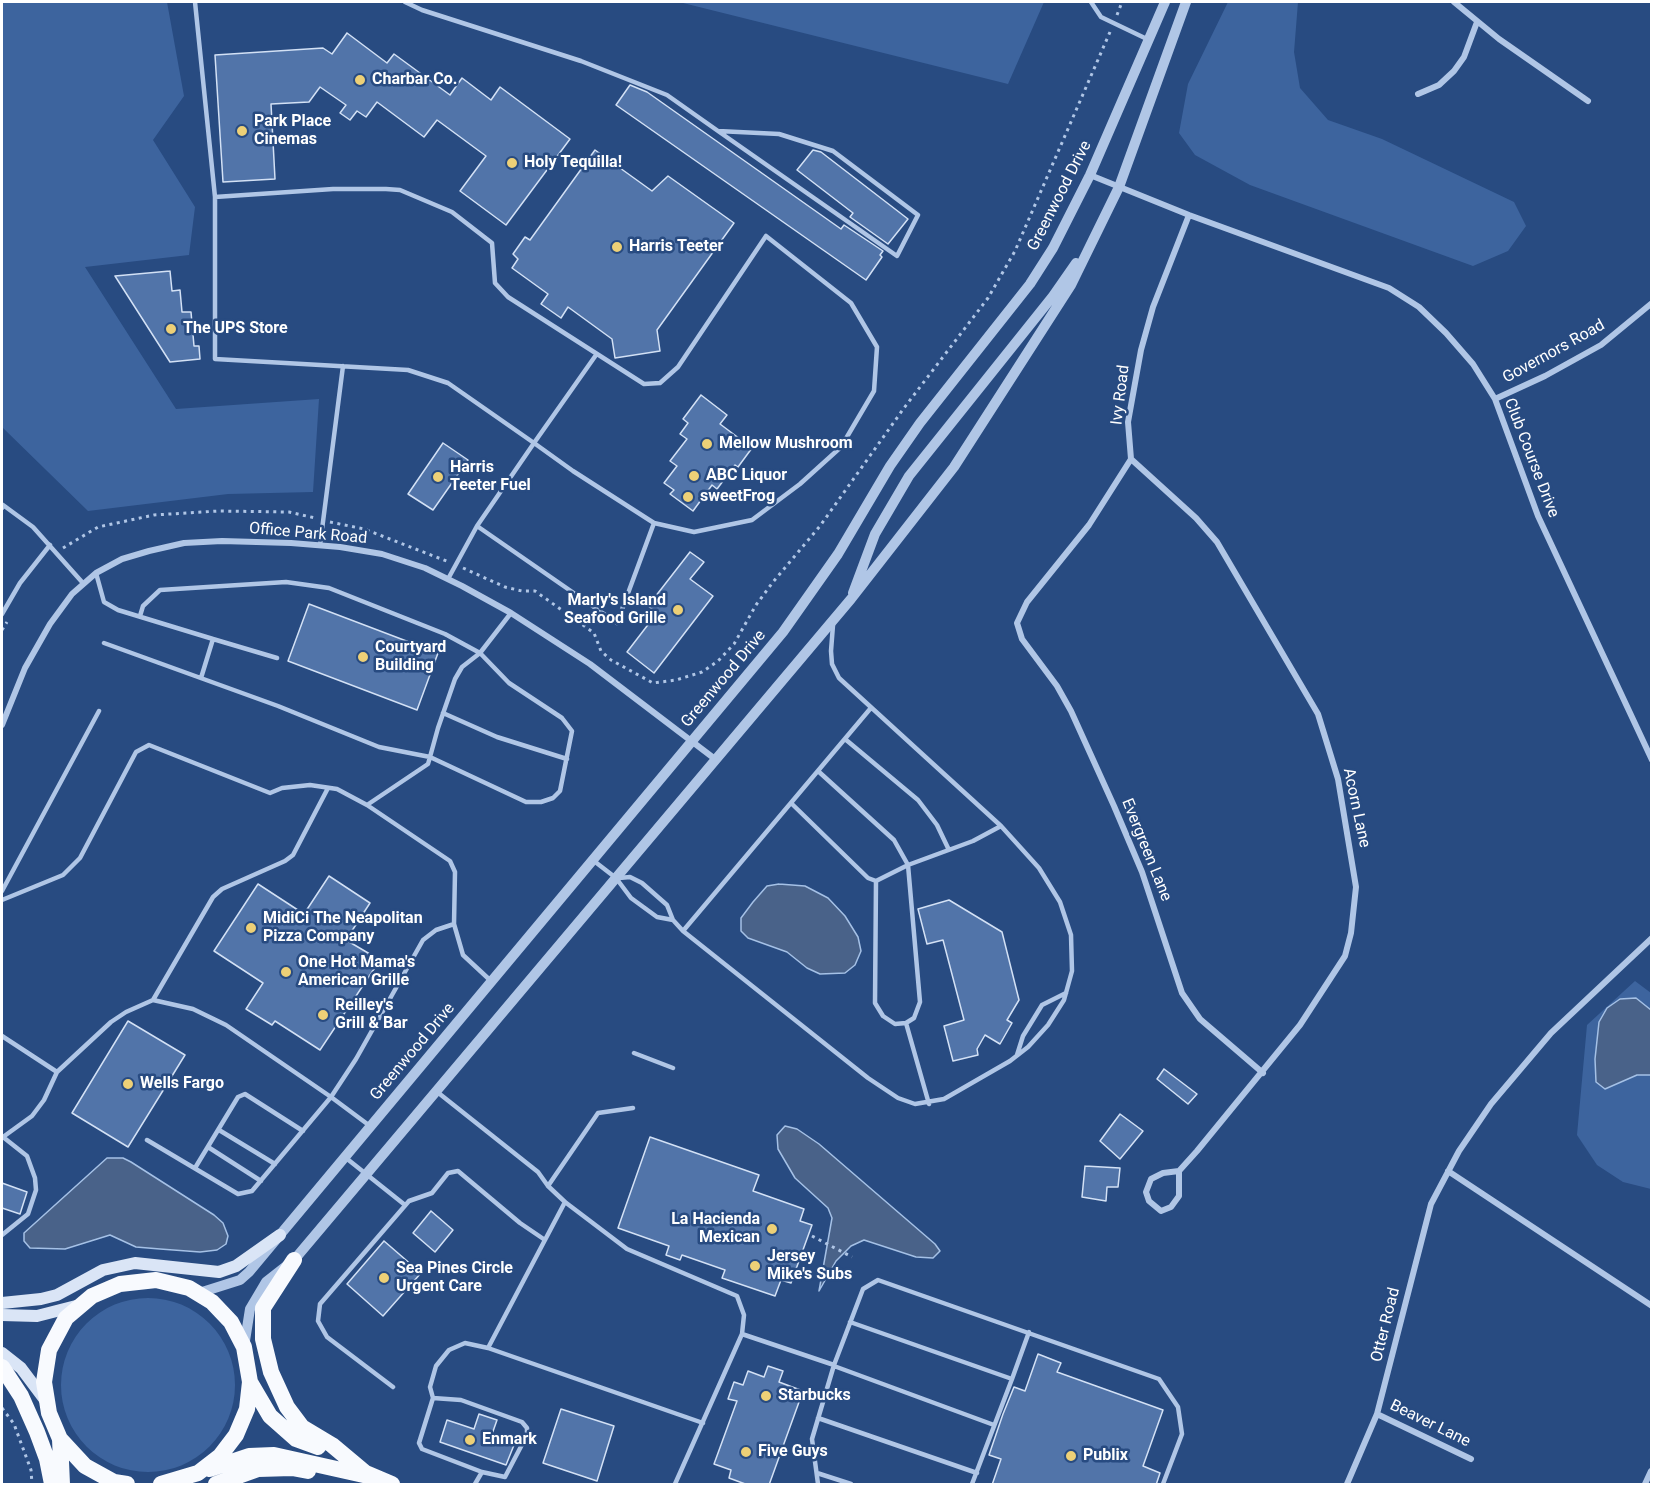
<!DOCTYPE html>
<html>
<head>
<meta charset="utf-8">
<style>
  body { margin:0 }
  #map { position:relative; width:1653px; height:1486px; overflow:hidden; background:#284b81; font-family:Roboto,sans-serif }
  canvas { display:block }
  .frame { position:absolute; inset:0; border:3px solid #fff; pointer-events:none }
</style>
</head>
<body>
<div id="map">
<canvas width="1653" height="1486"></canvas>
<div class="frame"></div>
</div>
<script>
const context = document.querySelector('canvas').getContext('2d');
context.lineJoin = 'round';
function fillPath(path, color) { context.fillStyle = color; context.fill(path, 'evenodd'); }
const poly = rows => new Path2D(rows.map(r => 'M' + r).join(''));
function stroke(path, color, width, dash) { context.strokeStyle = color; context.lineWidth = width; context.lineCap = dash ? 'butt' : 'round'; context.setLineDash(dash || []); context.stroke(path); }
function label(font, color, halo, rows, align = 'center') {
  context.font = font + ' Roboto,sans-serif'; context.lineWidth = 5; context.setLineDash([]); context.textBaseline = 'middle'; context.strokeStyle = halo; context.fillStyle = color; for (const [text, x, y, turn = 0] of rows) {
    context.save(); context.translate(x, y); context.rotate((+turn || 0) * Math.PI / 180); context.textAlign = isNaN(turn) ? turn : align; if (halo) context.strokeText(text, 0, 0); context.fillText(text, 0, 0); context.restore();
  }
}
fillPath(poly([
  [2,2,167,2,184,96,153,140,195,207,189,255,85,267,176,409,319,399,313,492,228,494,88,511,2,427],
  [679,2,1044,2,1008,84],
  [1228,2,1298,2,1294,52,1300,88,1328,120,1382,139,1514,202,1526,226,1508,251,1473,266,1250,185,1195,155,1179,133,1188,84],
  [1635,981,1651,993,1651,1189,1623,1182,1597,1165,1577,1135,1587,1025],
  '61 1385a87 87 0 1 1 174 0a87 87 0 1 1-174 0Z'
]), '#3d649e');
const water = poly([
  [779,884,805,886,828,898,845,916,858,937,861,951,855,965,845,973,820,974,807,968,787,952,748,938,741,931,741,918,753,902,767,886,779,884],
  [1636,998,1651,1010,1651,1075,1637,1075,1605,1089,1596,1082,1595,1059,1599,1022,1607,1008,1620,999,1636,998],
  [785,1126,797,1129,819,1144,935,1244,940,1251,933,1258,916,1257,864,1240,851,1246,836,1261,819,1291,832,1218,828,1208,795,1178,778,1149,777,1135,785,1126],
  [107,1158,123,1158,131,1162,214,1215,223,1223,228,1236,226,1244,217,1250,200,1252,160,1249,136,1247,110,1235,65,1249,30,1248,24,1241,24,1233,107,1158]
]);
fillPath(water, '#496289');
stroke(water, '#a5c1e6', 1.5);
const building = poly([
  [347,33,387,63,394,54,450,95,462,78,491,100,500,87,570,139,506,225,460,191,486,156,437,120,424,137,377,102,366,117,357,111,350,120,340,113,346,105,320,87,309,102,271,104,275,179,223,182,215,55,323,48,332,54,347,33],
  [630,85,647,92,841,229,844,225,883,251,880,255,882,257,866,280,616,105,630,85],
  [595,150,652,191,668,176,734,223,657,330,660,351,615,358,612,339,568,307,561,318,541,304,548,294,512,268,518,259,513,254,525,237,530,240,595,150],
  [813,150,821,152,908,219,888,244,850,217,853,213,797,170,813,150],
  [170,271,172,291,180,290,182,312,191,312,194,346,199,346,200,359,170,362,115,276,170,271],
  [701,395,727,415,720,424,752,448,738,467,735,465,717,489,712,485,693,511,670,494,674,490,664,483,677,466,670,461,687,439,680,434,688,423,683,419,701,395],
  [443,443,468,460,433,510,408,494,443,443],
  [690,552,704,562,690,579,713,596,654,673,627,652,657,613,648,606,690,552],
  [309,604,438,653,417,710,288,661,309,604],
  [329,876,370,903,346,940,380,960,320,1050,275,1021,272,1025,246,1009,263,983,214,951,258,884,304,914,329,876],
  [949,900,1002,932,1019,1000,1007,1020,1012,1023,1000,1044,985,1035,977,1049,978,1055,953,1061,944,1026,964,1020,943,940,927,944,918,909,949,900],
  [128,1021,185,1055,128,1147,72,1113,128,1021],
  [1164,1069,1197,1094,1188,1104,1157,1079,1164,1069],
  [1120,1114,1143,1131,1120,1159,1100,1141,1120,1114],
  [650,1137,759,1175,753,1191,804,1209,800,1221,812,1225,791,1283,781,1280,775,1296,722,1278,725,1270,682,1255,680,1260,666,1255,669,1246,618,1228,650,1137],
  [1085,1166,1120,1168,1118,1187,1107,1187,1106,1201,1082,1197,1085,1166],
  [2,1183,27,1192,20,1214,2,1208,2,1183],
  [431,1211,453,1230,435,1252,413,1233,431,1211],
  [384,1241,421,1273,383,1316,347,1284,384,1241],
  [1038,1354,1061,1363,1057,1372,1163,1410,1143,1466,1160,1473,1156,1485,992,1485,1001,1459,989,1455,1003,1414,1014,1387,1025,1391,1038,1354],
  [768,1366,783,1371,779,1382,803,1391,769,1485,748,1485,729,1478,731,1470,714,1464,737,1401,728,1399,734,1382,743,1385,748,1371,764,1377,768,1366],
  [561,1409,614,1426,597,1481,543,1463,561,1409],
  [479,1414,497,1420,491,1437,514,1445,506,1465,440,1442,447,1420,474,1429,479,1414]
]);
fillPath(building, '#5174a9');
stroke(building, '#d3e1f5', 1.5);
stroke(poly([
  [1117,15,1122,2],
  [330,522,364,529,449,562],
  [63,548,98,527,154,515,219,511,289,512,315,518],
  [463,568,505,587,522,591,535,591,594,633,601,651,611,660,653,683,676,680,702,672,718,661,734,644,756,605,773,582,820,526,904,408,988,298,1015,251,1110,32],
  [2,630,7,622],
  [812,1236,852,1257],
  [2,1408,14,1424,31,1470,32,1484]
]), '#b0c6e6', 3, [3, 4.5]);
stroke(poly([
  [195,2,215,197],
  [405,2,422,10,581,61,667,95,718,131,897,256,918,215,833,151,779,134,718,131],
  [1091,2,1101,17,1149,40],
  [2,508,3,505,33,527,82,582],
  [477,526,617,623,654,523],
  [320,545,343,366],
  [96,573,104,602,118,610,213,639,201,678],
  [448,579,477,526,534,443,573,471,654,523,694,532,752,520,800,484,841,447,874,391,877,347,851,303,766,236,678,367,660,383,644,384,508,297,495,283,492,243,452,212,400,190,386,189,333,189,215,197,215,359,408,370,448,383,534,443,596,355],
  [2,614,20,583,50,545],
  [140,616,143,606,160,590,286,582,329,588,445,634,480,653,511,613],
  [213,639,277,658],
  [443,713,497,737,567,759],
  [845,739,918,800,937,825,948,848],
  [818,771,894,840,908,865,876,881],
  [791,803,868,878,876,881,875,1003,883,1016,895,1024,906,1023],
  [367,805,450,861,455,872,454,924],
  [594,861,616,878,631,898,657,917,673,920],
  [619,878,630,877,642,883,667,905,673,920,683,931,868,1078,898,1098,915,1104,944,1099,1010,1061,1028,1047,1048,1025,1064,1000,1072,971,1071,935,1060,902,1039,868,1001,826,839,678,832,664,831,651,833,625],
  [2,891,99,711],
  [2,900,63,875,80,858,136,752,149,745,270,793,282,788,310,785,337,789,367,805,428,764,430,757,438,728,455,679,462,667,480,653,509,683,562,718,572,731,560,791,553,798,541,802,526,802,430,757,379,747,278,706,104,643],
  [683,931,870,709],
  [153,1000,213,897,222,889,285,861,293,855,328,788],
  [2,1036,57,1072,44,1100,32,1116,3,1137],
  [634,1053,673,1068],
  [1017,1055,1023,1036,1042,1005,1066,993],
  [57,1072,111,1022,126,1012,153,1000,193,1009,226,1025,331,1097,356,1059,423,940,436,930,454,924,463,955,491,981],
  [436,1091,538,1172,548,1186,565,1202],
  [929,1104,906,1023,914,1018,920,1002,908,865,973,841,1001,826],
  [219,1130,275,1164],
  [147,1140,238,1194,252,1191,331,1097,370,1126],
  [208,1147,261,1181],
  [346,1158,405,1205],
  [195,1168,238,1097,245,1094,303,1131],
  [548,1186,598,1113,633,1108],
  [2,1235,28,1214,36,1190,35,1178,27,1156,3,1137],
  [850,1322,1012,1379,1029,1332],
  [488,1348,703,1423],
  [834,1365,863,1289,878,1280,1159,1379,1178,1407,1182,1434,1163,1484],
  [834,1366,994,1425],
  [393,1387,327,1337,318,1321,320,1304,409,1201,432,1193,448,1173,458,1171,520,1223,545,1240],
  [433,1398,461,1400,522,1422,527,1428,527,1435,505,1477,482,1472],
  [818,1418,977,1473],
  [817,1473,851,1484],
  [475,1484,482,1472,422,1449,419,1443,433,1398,430,1387,436,1366,449,1350,465,1343,488,1348,565,1202,627,1249,737,1296,744,1315,742,1334,834,1365,812,1439,818,1484],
  [675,1484,742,1334],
  [972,1484,1012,1379]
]), '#b0c6e6', 4.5);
stroke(poly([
  [1454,2,1499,39,1588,101],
  [1418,94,1439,85,1454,71,1464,57,1477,22],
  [1090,175,1189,215,1389,288,1419,307,1446,333,1473,364,1495,399,1538,516,1652,760],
  [1189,215,1153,307,1141,350,1128,422,1131,459,1089,525,1027,602,1017,623,1022,639,1057,686,1071,711,1114,806,1142,872,1182,993,1200,1019,1263,1073],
  [1495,399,1545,376,1601,345,1652,303],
  [1131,459,1196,518,1217,542,1318,714,1338,779,1356,887,1351,933,1345,956,1300,1025,1197,1151,1179,1171,1163,1173,1151,1179,1146,1192,1149,1201,1161,1211,1171,1207,1179,1196,1179,1171],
  [2,725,25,668,50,624,72,594,96,573,122,559,149,551,184,543,222,541,291,543,340,547,382,554,425,568,462,586,511,613,590,664,715,759],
  [1448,1171,1652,1306],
  [1377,1414,1471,1459],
  [1347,1484,1377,1414,1431,1204,1459,1151,1491,1104,1551,1033,1652,938],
  [1645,1484,1651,1471]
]), '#b0c6e6', 6);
stroke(poly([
  [853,593,875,534,909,476,1053,296,1076,263],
  [199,1293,240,1280,249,1272,783,632,838,554,890,466,920,423,1030,284,1053,248,1090,175,1165,2],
  [244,1347,250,1309,266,1282,294,1260,851,599,954,467,1071,285,1119,187,1186,2]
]), '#b0c6e6', 10);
stroke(poly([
  [2,1303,41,1299,57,1295,103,1270,135,1263,219,1272,236,1266,280,1235],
  [2,1315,37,1316,80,1305],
  [2,1353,21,1368,45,1400]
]), '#dae5f6', 12);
stroke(poly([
  [294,1260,263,1308,263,1339,271,1372,287,1407,302,1427,332,1445,369,1476],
  [2,1367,21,1396,37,1432,47,1459,52,1484],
  [250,1382,270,1416,296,1439,318,1447],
  [60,1439,62,1484],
  [210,1469,249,1456,274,1455,368,1476],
  [359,1470,392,1484],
  [127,1484,114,1482,85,1466,60,1439,49,1413,44,1382,49,1350,66,1318,92,1296,120,1284,156,1280,189,1288,212,1302,231,1322,244,1347,250,1382,247,1409,236,1435,220,1456,198,1473,161,1484],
  [216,1484,258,1469,292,1468,308,1471]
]), '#f8fafe', 16);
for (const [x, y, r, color] of [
  [360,80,6,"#edd077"],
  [242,131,6,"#edd077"],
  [512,163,6,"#edd077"],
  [617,247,6,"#edd077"],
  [171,329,6,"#edd077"],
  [707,444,6,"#edd077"],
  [694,476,6,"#edd077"],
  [438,477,6,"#edd077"],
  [688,497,6,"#edd077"],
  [678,610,6,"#edd077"],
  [363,657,6,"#edd077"],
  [251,928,6,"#edd077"],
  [286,972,6,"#edd077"],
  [323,1015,6,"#edd077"],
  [128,1084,6,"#edd077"],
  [772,1229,6,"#edd077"],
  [755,1266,6,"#edd077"],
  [384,1278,6,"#edd077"],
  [766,1396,6,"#edd077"],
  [470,1440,6,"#edd077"],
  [746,1452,6,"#edd077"],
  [1071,1456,6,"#edd077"]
]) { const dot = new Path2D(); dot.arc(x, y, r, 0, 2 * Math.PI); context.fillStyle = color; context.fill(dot); stroke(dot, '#284b81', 2); }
label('bold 16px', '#fff', '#284b81', [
  ["Charbar Co.",372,80],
  ["Park Place",254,122],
  ["Cinemas",254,140],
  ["Holy Tequilla!",524,163],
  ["Harris Teeter",629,247],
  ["The UPS Store",183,329],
  ["Mellow Mushroom",719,444],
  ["Harris",450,468],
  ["Teeter Fuel",450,486],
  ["ABC Liquor",706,476],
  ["sweetFrog",700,497],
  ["Marly's Island",666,601,"right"],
  ["Seafood Grille",666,619,"right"],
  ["Courtyard",375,648],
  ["Building",375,666],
  ["MidiCi The Neapolitan",263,919],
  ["Pizza Company",263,937],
  ["One Hot Mama's",298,963],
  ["American Grille",298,981],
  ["Reilley's",335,1006],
  ["Grill & Bar",335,1024],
  ["Wells Fargo",140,1084],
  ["La Hacienda",760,1220,"right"],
  ["Mexican",760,1238,"right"],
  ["Jersey",767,1257],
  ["Mike's Subs",767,1275],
  ["Sea Pines Circle",396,1269],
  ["Urgent Care",396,1287],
  ["Starbucks",778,1396],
  ["Enmark",482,1440],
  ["Five Guys",758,1452],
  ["Publix",1083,1456]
], 'left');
label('16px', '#fff', '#284b81', [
  ["Greenwood Drive",1060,196,-63],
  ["Governors Road",1554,352,-29],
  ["Ivy Road",1121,395,-83],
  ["Club Course Drive",1531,458,69],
  ["Office Park Road",308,534,5],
  ["Greenwood Drive",724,679,-50],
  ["Acorn Lane",1356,808,78],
  ["Evergreen Lane",1146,850,68],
  ["Greenwood Drive",413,1052,-50],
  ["Otter Road",1386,1325,-76],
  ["Beaver Lane",1430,1424,26]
]);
</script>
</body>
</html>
